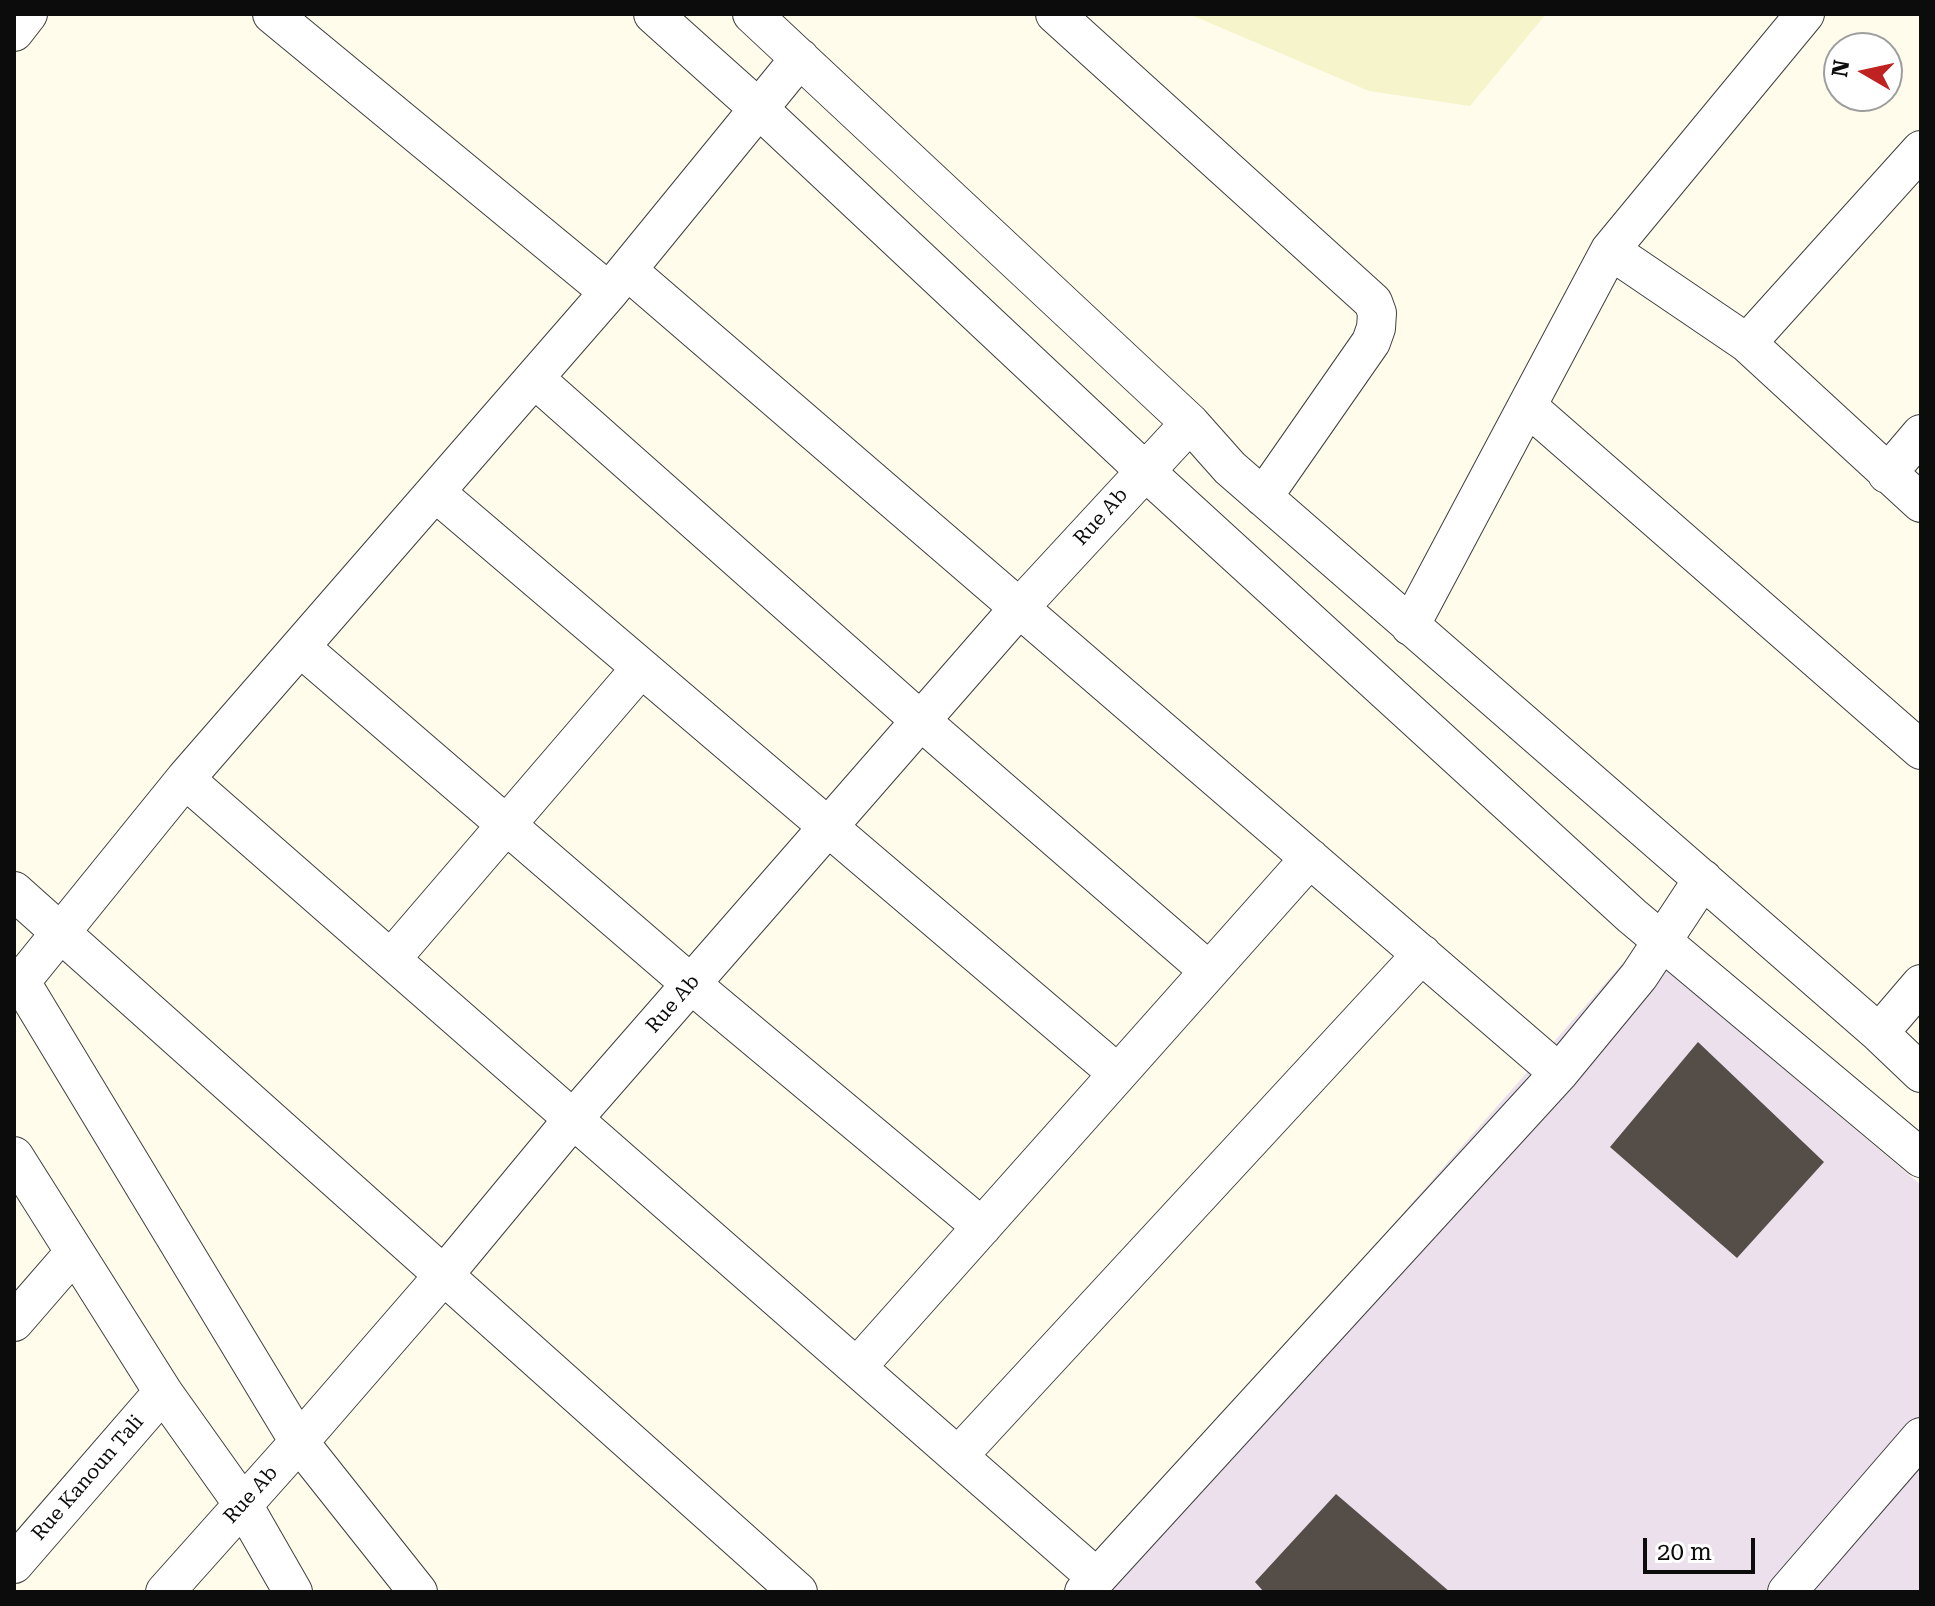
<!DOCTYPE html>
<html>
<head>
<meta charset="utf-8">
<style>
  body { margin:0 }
  #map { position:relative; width:1935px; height:1606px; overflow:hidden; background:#fffcec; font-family:"Roboto Serif",serif }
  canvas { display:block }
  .frame { position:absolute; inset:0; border:16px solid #0c0c0c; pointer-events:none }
  .north { position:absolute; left:1823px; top:32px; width:80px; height:80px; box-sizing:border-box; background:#fff; border:2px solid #9e9e9e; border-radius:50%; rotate:279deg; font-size:22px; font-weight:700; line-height:32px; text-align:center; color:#0c0c0c }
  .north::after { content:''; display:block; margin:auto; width:28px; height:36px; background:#c02221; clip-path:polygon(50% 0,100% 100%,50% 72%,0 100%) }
  .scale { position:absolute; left:1643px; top:1538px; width:112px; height:36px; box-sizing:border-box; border:4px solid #0c0c0c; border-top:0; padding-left:10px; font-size:24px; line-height:28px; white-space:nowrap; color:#0c0c0c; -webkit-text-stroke:6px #fff; paint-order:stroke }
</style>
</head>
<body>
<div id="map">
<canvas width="1935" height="1606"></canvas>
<div class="frame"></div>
<div class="north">N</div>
<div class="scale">20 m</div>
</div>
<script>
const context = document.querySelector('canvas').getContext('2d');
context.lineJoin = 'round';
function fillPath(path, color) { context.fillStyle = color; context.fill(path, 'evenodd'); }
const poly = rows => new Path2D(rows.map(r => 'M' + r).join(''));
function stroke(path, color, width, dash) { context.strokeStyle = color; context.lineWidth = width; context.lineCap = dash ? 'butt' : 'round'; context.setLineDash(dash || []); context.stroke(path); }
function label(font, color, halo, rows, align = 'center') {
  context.font = font + ' "Roboto Serif",serif'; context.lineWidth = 8; context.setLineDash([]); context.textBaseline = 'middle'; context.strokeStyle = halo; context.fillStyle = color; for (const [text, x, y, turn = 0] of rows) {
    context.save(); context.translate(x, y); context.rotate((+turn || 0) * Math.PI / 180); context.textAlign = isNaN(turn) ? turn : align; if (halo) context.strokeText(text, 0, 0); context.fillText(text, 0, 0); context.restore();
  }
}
fillPath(poly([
  [1638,946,1921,1185,1921,1592,1070,1592]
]), '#ebe0ec');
fillPath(poly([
  [1189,14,1546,14,1470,106,1369,91]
]), '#f5f4cb');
fillPath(poly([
  [1698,1042,1824,1162,1737,1258,1610,1147],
  [1336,1494,1450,1592,1264,1592,1255,1582]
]), '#554e48');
const minor = poly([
  [272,14,609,292],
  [653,14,759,109,1144,470,1632,916,1921,1158],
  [752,14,1190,423,1230,468,1879,1033,1921,1073],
  [1055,14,1373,302,1377,313,1376,328,1371,342,1263,497],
  [14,32,28,14],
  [1610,250,1747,343,1921,503],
  [627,270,1559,1073],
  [1747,343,1921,150],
  [534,378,921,721,1209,971],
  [1527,406,1921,750],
  [1887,474,1921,434],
  [435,492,1117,1073],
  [1410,626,1610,250,1805,14],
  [300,647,691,984,982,1227],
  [185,779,1097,1578],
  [14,891,798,1592],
  [391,959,641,668],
  [21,982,299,1442,418,1592],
  [14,990,185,779,609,292,800,58],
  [1879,1033,1921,984],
  [14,1156,163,1392,242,1503,293,1592],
  [14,1322,73,1254],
  [857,1367,1310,858],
  [958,1456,1422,954],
  [14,1564,163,1392],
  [165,1592,299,1442,443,1276,573,1119,1019,608,1190,423],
  [1084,1592,1559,1073,1639,976,1703,879],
  [1787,1592,1921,1437]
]);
stroke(minor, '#3f3f3f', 40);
stroke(minor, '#fff', 38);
label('20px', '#0c0c0c', '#fff', [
  ["Rue Ab",1101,517,-48],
  ["Rue Ab",673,1004,-49],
  ["Rue Kanoun Tali",88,1478,-49],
  ["Rue Ab",251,1495,-48]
]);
</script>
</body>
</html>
